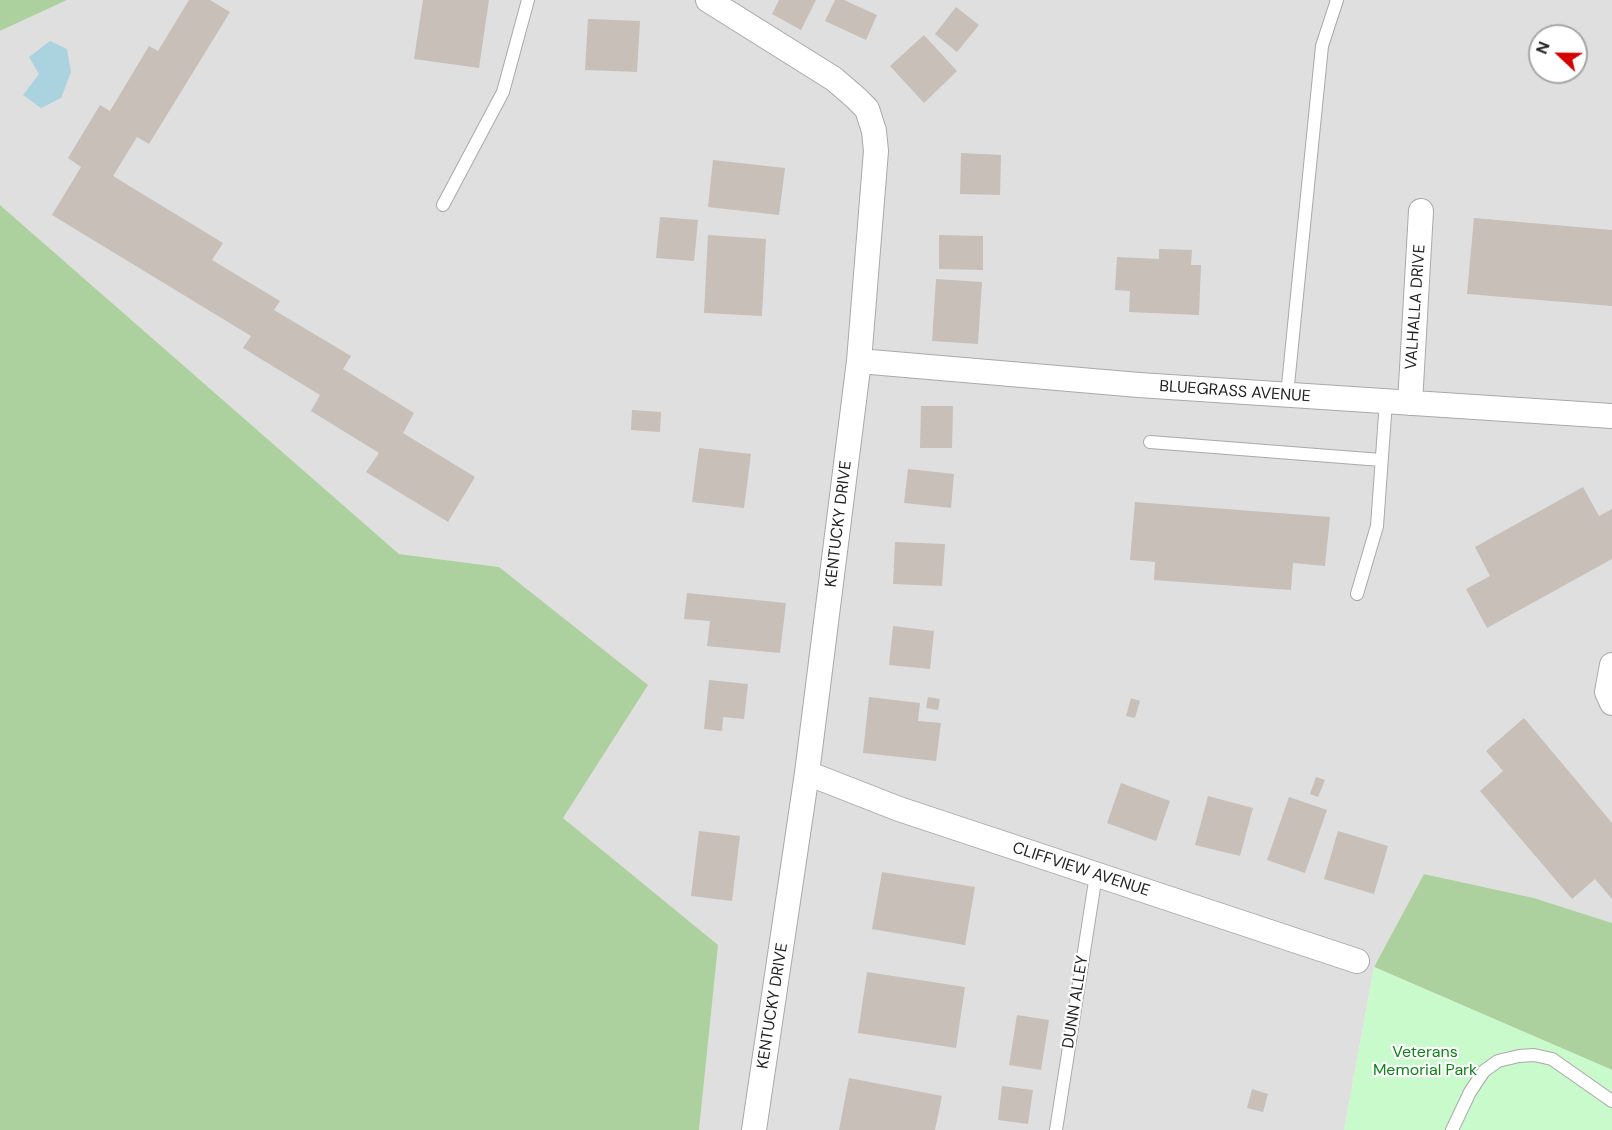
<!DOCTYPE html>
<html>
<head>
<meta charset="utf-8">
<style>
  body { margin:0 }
  #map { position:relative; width:1612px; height:1130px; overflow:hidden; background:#f2efe9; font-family:"DM Sans",sans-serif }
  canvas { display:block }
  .north { position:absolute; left:1528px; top:24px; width:60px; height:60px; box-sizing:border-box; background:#fff; border:2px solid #a7a7a7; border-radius:50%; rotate:292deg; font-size:16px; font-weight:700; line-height:24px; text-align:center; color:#222 }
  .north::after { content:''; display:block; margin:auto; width:21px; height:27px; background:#d40000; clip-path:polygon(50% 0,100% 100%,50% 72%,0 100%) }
</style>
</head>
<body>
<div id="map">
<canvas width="1612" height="1130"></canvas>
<div class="north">N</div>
</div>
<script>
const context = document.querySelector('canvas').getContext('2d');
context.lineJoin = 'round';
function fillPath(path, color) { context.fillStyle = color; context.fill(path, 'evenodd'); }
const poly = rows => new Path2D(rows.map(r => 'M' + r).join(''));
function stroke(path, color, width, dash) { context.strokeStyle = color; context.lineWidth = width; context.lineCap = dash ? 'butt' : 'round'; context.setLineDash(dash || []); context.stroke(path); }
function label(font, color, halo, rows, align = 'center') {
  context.font = font + ' "DM Sans",sans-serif'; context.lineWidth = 4.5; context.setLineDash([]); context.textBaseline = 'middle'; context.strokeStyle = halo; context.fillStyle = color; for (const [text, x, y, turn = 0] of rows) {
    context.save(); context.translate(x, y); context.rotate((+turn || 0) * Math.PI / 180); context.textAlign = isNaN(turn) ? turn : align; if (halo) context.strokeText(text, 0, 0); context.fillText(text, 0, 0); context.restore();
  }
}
fillPath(poly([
  [67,0,1612,0,1612,923,1534,898,1424,874,1374,967,1344,1130,699,1130,717,945,563,818,499,567,399,554,0,205,0,31],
  [1540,36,1576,36,1576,72,1540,72]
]), '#e0dfdf');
fillPath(poly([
  [0,0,67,0,0,31],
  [0,205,399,554,499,567,648,685,563,818,718,945,699,1130,0,1130],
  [1424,874,1534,898,1612,923,1612,1070,1374,967]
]), '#add19e');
fillPath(poly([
  [1374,967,1612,1070,1612,1130,1344,1130]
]), '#c8facc');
fillPath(poly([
  [50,41,67,49,71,72,61,98,41,108,23,95,39,74,29,57]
]), '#aad3df');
fillPath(poly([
  [189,0,210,0,230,12,149,144,137,137,113,176,223,243,212,260,280,301,274,310,351,356,343,369,414,413,403,433,475,477,448,522,366,472,379,453,311,411,320,395,243,348,251,336,52,215,81,167,68,158,100,105,110,111,149,46,158,51],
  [423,0,489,0,479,68,414,59],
  [779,0,816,0,801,30,772,14],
  [835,0,844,0,877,15,866,40,825,21],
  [956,7,979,25,957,52,935,34],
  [588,19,640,21,637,72,585,70],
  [924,35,957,71,924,103,890,66],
  [961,153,1001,155,1000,195,960,194],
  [713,160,785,168,779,215,708,207],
  [660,217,698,220,694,261,656,258],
  [1474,218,1612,230,1612,306,1467,294],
  [708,235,766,239,762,316,704,313],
  [939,235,983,236,983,270,939,269],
  [1159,249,1192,250,1191,265,1201,265,1199,315,1129,312,1130,291,1115,290,1117,257,1159,259],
  [936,279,982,282,978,344,932,341],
  [921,406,953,406,952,448,920,448],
  [632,410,661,412,660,432,631,430],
  [699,448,751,454,744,508,692,502],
  [908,469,954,474,951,508,904,503],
  [1583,487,1599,516,1612,509,1612,559,1487,628,1466,589,1490,576,1475,547],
  [1135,502,1330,517,1325,566,1293,563,1291,590,1154,580,1155,562,1130,560],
  [895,542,945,544,942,586,893,584],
  [687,593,786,603,780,653,707,646,710,621,684,619],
  [893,626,934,631,930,669,889,665],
  [709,680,748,684,744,719,723,717,722,731,704,729],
  [869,697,920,703,918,721,941,723,936,761,863,753],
  [928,697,940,699,938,710,926,708],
  [1131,698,1140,701,1135,718,1126,716],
  [1524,718,1612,823,1612,899,1595,879,1572,899,1480,791,1503,771,1486,751],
  [1316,777,1325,780,1318,797,1310,794],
  [1121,783,1170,801,1156,841,1107,823],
  [1208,796,1253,808,1240,856,1195,845],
  [1289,797,1327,810,1305,873,1267,860],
  [699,831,740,836,732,901,691,896],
  [1338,831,1388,846,1374,894,1324,879],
  [882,872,975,887,965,945,872,929],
  [867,972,965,987,956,1048,858,1033],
  [1017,1015,1049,1020,1041,1070,1009,1065],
  [849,1078,942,1096,935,1130,839,1130],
  [1002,1086,1033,1090,1028,1124,998,1120],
  [1252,1089,1268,1094,1263,1112,1247,1108]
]), '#c7bfb8');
const service = poly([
  [443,205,503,92,528,0],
  [1287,395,1322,46,1337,0],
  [1150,442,1381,460],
  [1357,594,1377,526,1386,401],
  [1056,1130,1096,875],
  [1452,1130,1470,1092,1484,1071,1498,1061,1519,1056,1534,1055,1552,1059,1612,1101]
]);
const minor = poly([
  [708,0,834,79,856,98,867,109,874,131,876,151,859,361,807,773,754,1130],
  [859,361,1139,385,1612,416],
  [1410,403,1421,211],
  [1612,665,1607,692,1612,703],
  [807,773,899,809,1357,961]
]);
stroke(service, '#a9a9a9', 14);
stroke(minor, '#a9a9a9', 26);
stroke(service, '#fff', 12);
stroke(minor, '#fff', 24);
label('16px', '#222', '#fff', [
  ["VALHALLA DRIVE",1416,307,-86],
  ["BLUEGRASS AVENUE",1235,392,4],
  ["KENTUCKY DRIVE",839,524,-83],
  ["CLIFFVIEW AVENUE",1081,870,18],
  ["DUNN ALLEY",1076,1002,-81],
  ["KENTUCKY DRIVE",773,1006,-81]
]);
label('16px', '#0c8416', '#fff', [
  ["Veterans",1425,1053],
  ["Memorial Park",1425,1071]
]);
</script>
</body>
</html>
